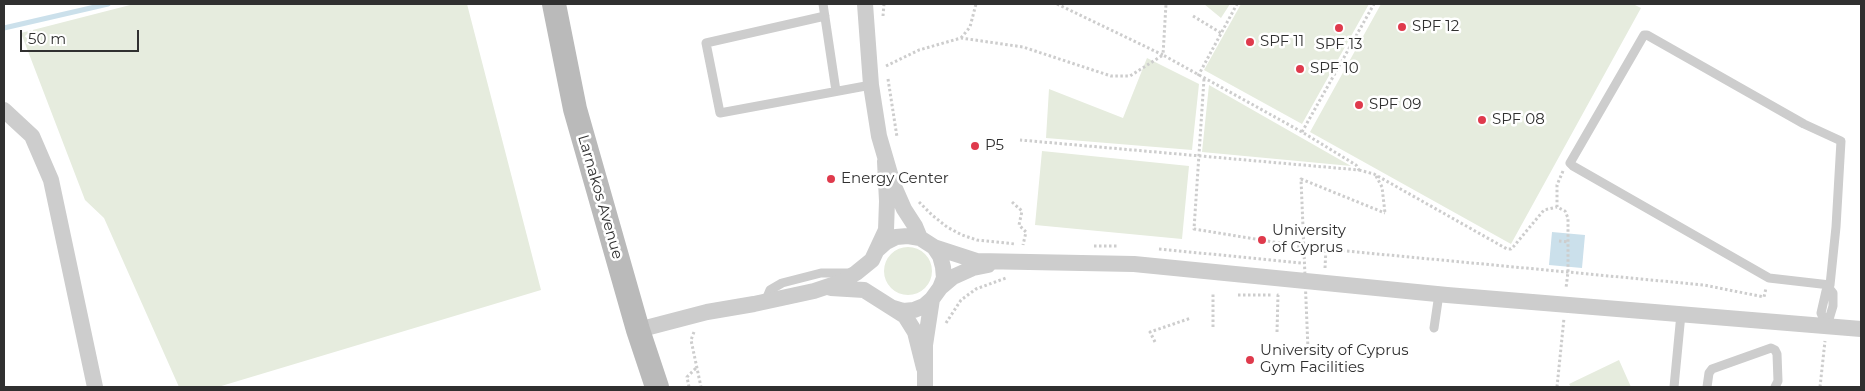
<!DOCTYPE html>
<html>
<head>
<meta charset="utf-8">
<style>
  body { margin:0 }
  #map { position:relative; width:1865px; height:391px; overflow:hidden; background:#fff; font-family:Montserrat,sans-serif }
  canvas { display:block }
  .frame { position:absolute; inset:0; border:5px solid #303030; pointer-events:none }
  .scale { position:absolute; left:20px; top:30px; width:119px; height:22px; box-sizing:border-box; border:2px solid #303030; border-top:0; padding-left:6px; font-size:15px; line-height:18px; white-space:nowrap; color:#303030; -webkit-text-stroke:4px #fff; paint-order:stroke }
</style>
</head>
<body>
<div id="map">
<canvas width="1865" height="391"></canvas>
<div class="frame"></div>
<div class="scale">50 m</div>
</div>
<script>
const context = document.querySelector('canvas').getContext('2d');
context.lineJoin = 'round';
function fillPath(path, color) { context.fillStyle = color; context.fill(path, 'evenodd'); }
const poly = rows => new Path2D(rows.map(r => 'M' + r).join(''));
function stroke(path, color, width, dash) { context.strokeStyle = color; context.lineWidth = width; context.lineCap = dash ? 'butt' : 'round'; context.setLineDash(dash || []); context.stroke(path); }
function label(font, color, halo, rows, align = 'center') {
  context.font = font + ' Montserrat,sans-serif'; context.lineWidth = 5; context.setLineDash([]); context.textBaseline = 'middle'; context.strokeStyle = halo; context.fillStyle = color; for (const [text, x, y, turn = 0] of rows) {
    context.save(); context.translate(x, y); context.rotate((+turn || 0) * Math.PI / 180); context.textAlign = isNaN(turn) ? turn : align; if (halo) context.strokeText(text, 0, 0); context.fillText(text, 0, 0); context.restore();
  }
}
fillPath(poly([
  [134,4,467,4,541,290,218,387,179,387,104,218,85,200,21,33],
  [1204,4,1230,4,1221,18],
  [1241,4,1369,4,1302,124,1204,70],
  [1381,4,1633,4,1641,8,1511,244,1310,132],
  [1147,58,1199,84,1192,150,1046,138,1049,89,1123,118],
  [1209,85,1351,166,1202,152],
  [1042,151,1189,166,1182,239,1035,225],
  '884 271a24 24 0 1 1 48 0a24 24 0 1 1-48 0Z',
  [1619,360,1631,387,1571,387,1569,384]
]), '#e6ecde');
fillPath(poly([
  [1552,232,1585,235,1582,268,1549,265]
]), '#cbe0eb');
stroke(poly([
  [4,28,108,4]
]), '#cbe0eb', 5);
stroke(poly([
  [1057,4,1163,55,1166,4],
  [883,16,884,4],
  [1193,16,1221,33],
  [961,38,970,27,976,4],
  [886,66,919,50,961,38,1023,47,1111,76,1130,76,1163,55,1302,132,1356,165,1359,170,1020,140],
  [1198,76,1237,4],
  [888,79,897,137],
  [1204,79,1194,229,1304,247,1704,285,1764,297,1766,288],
  [1302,132,1374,4],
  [1359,170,1374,174,1507,249,1511,249,1514,246,1544,210,1557,207],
  [1563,171,1557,185,1557,207,1565,211,1568,218,1568,272,1566,288],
  [1376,176,1382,187,1385,213],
  [919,202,932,215,947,227,962,235,977,240,1015,244],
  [1012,202,1022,211,1019,225,1026,232,1023,245],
  [1559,241,1568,242],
  [1094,246,1117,246],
  [1159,249,1302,263],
  [1325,268,1326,248],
  [1238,295,1272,295],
  [946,323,961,300,976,289,1006,278],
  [1213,327,1213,293],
  [694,332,691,340,701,387],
  [1277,332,1278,295,1280,295],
  [1155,342,1150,332,1191,318],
  [689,387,687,377,696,368],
  [1557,387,1564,318],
  [1820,387,1825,341]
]), '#cdcdcd', 3, [2.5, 2.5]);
stroke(poly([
  [823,4,836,91],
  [825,16,706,43,720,113,871,85],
  [765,302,770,290,782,283,821,273,851,273],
  [1827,326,1821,313,1826,291,1830,285,1836,227,1841,141,1804,124,1647,35,1644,35,1570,163,1573,166,1769,278,1830,285],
  [1827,326,1833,306,1833,293,1829,288],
  [1434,328,1439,294],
  [1674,387,1681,314],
  [1707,387,1709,373,1712,369,1771,348,1775,350,1777,354,1778,381,1775,387]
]), '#cdcdcd', 9);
stroke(poly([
  [865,4,871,85,879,136,893,184,904,209,915,226,920,238],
  [4,110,32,136,51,180,95,387],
  [934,247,977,261,1134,264,1447,295,1861,329],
  [877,250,886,242,896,237,908,236,920,238,934,247,940,256,943,267,944,278,940,288,932,299,924,306,914,310,903,311,893,308],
  [831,288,864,290,905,316,915,332,924,368],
  [940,288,953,277,973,268,988,265],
  [638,330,707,312,754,304,814,291,841,282,856,273,872,260,886,230,887,201,885,161],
  [925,387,925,345,932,299]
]), '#cdcdcd', 16);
stroke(poly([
  [554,4,575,109,638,330,657,387]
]), '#bababa', 24);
stroke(poly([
  [1308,349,1301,179,1385,213]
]), '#cdcdcd', 3, [2.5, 2.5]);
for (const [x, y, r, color] of [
  [1402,27,5,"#df3a4c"],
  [1339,28,5,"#df3a4c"],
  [1250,42,5,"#df3a4c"],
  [1300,69,5,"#df3a4c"],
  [1359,105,5,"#df3a4c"],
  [1482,120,5,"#df3a4c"],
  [975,146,5,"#df3a4c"],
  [831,179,5,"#df3a4c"],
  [1262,240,5,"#df3a4c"],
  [1250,360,5,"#df3a4c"]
]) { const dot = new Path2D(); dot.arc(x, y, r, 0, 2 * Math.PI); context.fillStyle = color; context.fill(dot); stroke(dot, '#fff', 2); }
label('15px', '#303030', '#fff', [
  ["SPF 12",1412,27],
  ["SPF 11",1260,42],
  ["SPF 13",1339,45,"center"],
  ["SPF 10",1310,69],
  ["SPF 09",1369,105],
  ["SPF 08",1492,120],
  ["P5",985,146],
  ["Energy Center",841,179],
  ["University",1272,231],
  ["of Cyprus",1272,248],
  ["University of Cyprus",1260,351],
  ["Gym Facilities",1260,368]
], 'left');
label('15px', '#303030', '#fff', [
  ["Larnakos Avenue",600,197,74]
]);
</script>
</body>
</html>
